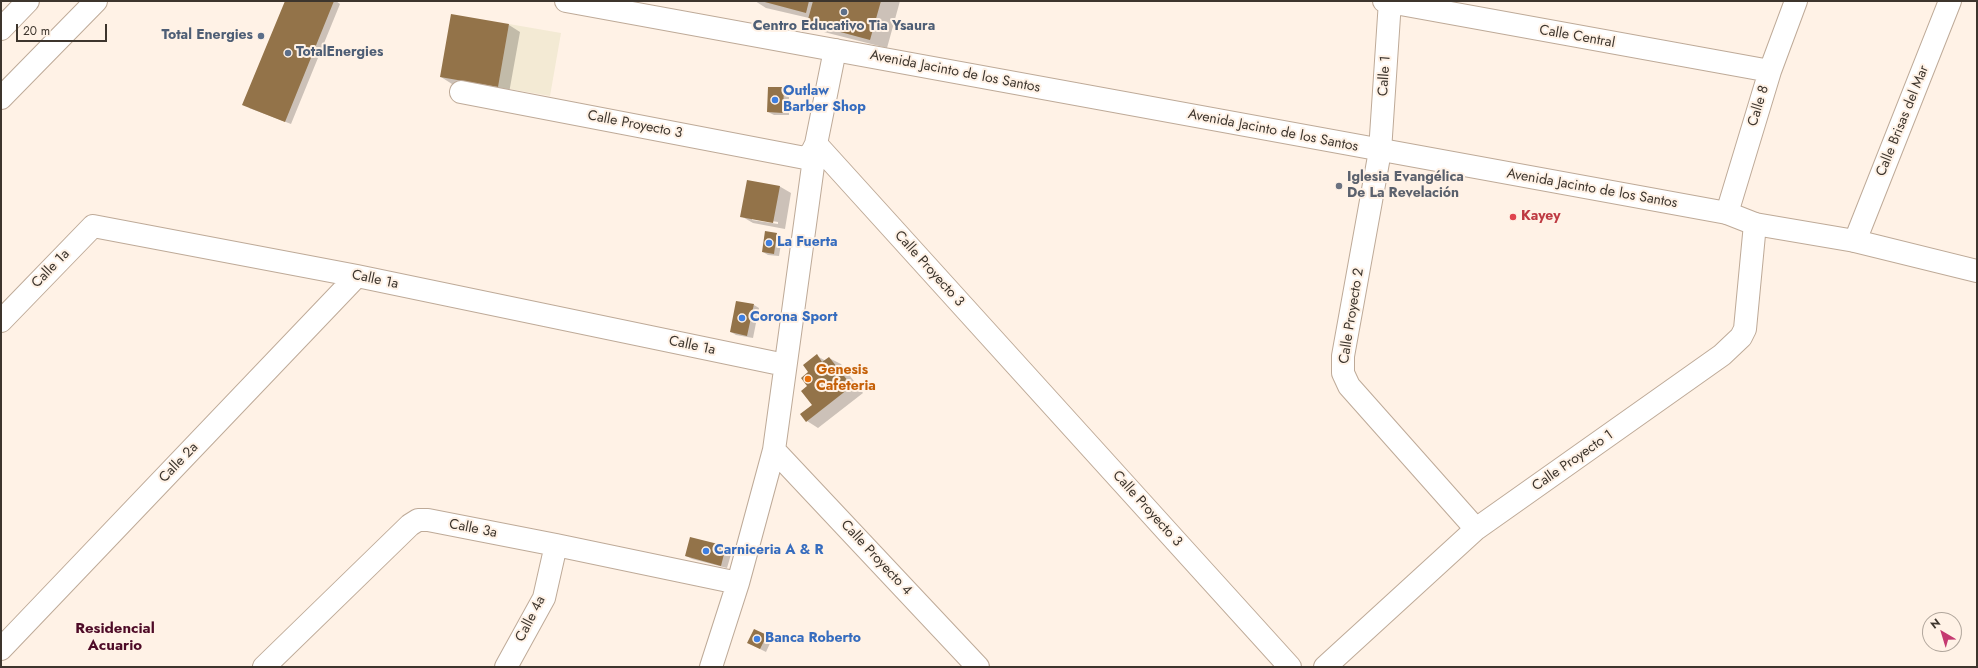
<!DOCTYPE html>
<html>
<head>
<meta charset="utf-8">
<style>
  body { margin:0 }
  #map { position:relative; width:1978px; height:668px; overflow:hidden; background:#fff2e6; font-family:Jost,sans-serif }
  canvas { display:block }
  .frame { position:absolute; inset:0; border:2px solid #3d352d; pointer-events:none }
  .north { position:absolute; left:1922px; top:612px; width:40px; height:40px; box-sizing:border-box; background:#fff2e6; border:1px solid #b1a69c; border-radius:50%; rotate:322deg; font-size:11px; font-weight:700; line-height:16px; text-align:center; color:#3d352d }
  .north::after { content:''; display:block; margin:auto; width:14px; height:18px; background:#c53a71; clip-path:polygon(50% 0,100% 100%,50% 72%,0 100%) }
  .scale { position:absolute; left:16px; top:24px; width:91px; height:18px; box-sizing:border-box; border:2px solid #3d352d; border-top:0; padding-left:5px; font-size:12px; line-height:14px; white-space:nowrap; color:#3d352d; -webkit-text-stroke:3px #fff2e6; paint-order:stroke }
</style>
</head>
<body>
<div id="map">
<canvas width="1978" height="668"></canvas>
<div class="frame"></div>
<div class="north">N</div>
<div class="scale">20 m</div>
</div>
<script>
const context = document.querySelector('canvas').getContext('2d');
context.lineJoin = 'round';
function fillPath(path, color) { context.fillStyle = color; context.fill(path, 'evenodd'); }
const poly = rows => new Path2D(rows.map(r => 'M' + r).join(''));
function stroke(path, color, width, dash) { context.strokeStyle = color; context.lineWidth = width; context.lineCap = dash ? 'butt' : 'round'; context.setLineDash(dash || []); context.stroke(path); }
function label(font, color, halo, rows, align = 'center') {
  context.font = font + ' Jost,sans-serif'; context.lineWidth = 4; context.setLineDash([]); context.textBaseline = 'middle'; context.strokeStyle = halo; context.fillStyle = color; for (const [text, x, y, turn = 0] of rows) {
    context.save(); context.translate(x, y); context.rotate((+turn || 0) * Math.PI / 180); context.textAlign = isNaN(turn) ? turn : align; if (halo) context.strokeText(text, 0, 0); context.fillText(text, 0, 0); context.restore();
  }
}
fillPath(poly([
  [509,24,561,33,550,96,498,87]
]), '#f3ead4');
fillPath(poly([
  [286,1,336,1,340,4,291,124,249,108],
  [755,1,900,1,887,48,824,32,808,22,809,18,766,8],
  [509,25,520,32,509,93,452,84,441,77],
  [783,88,789,92,789,115,774,115,768,112],
  [779,186,791,193,785,229,753,223,741,216],
  [752,218,778,222,778,224,752,220],
  [776,234,782,238,779,256,768,255,763,252],
  [754,305,759,308,753,338,736,335,731,332],
  [817,356,826,361,829,358,841,364,863,393,818,428,807,421,813,405,809,387,810,372],
  [691,538,726,547,732,551,727,568,692,559,686,556],
  [754,630,772,639,766,652,754,646]
]), '#0003');
fillPath(poly([
  [285,1,334,1,285,122,242,105],
  [761,1,809,1,806,13],
  [813,1,881,1,870,40,807,23],
  [451,14,509,24,498,87,440,77],
  [768,87,784,87,783,113,767,112],
  [747,180,780,186,773,223,740,217],
  [765,231,777,233,774,254,762,252],
  [736,301,754,304,747,336,730,332],
  [817,354,822,362,829,357,852,386,806,422,800,414,812,405,801,391,807,386,801,378,808,372,803,365],
  [690,537,726,546,721,566,685,556],
  [754,629,767,635,760,649,747,643]
]), '#937349');
const street = poly([
  [1384,1,1770,71],
  [1390,1,1380,151,1343,356,1343,373,1349,386,1476,529],
  [461,92,805,158,812,152,816,144,1290,667],
  [1727,213,1770,71,1796,1],
  [1855,241,1950,1],
  [1,321,93,226,357,276,785,365],
  [774,450,978,667],
  [1,649,357,276],
  [264,667,410,525,418,520,428,520,556,545,738,583],
  [506,667,544,598,556,545],
  [711,667,738,583,774,450,816,144,835,50],
  [1325,667,1476,529,1722,355,1741,337,1745,329,1755,224]
]);
const secondary = poly([
  [566,1,1727,213,1755,224,1855,241,1977,271],
  [1,29,28,1],
  [1,98,96,1]
]);
stroke(street, '#beaa98', 24);
stroke(secondary, '#beaa98', 24);
stroke(street, '#fff', 22);
stroke(secondary, '#fff', 22);
for (const [x, y, r, color] of [
  [844,12,4,"#5c6f8a"],
  [261,36,4,"#5c6f8a"],
  [288,53,4,"#5c6f8a"],
  [775,100,4,"#3f7fe0"],
  [1339,186,4,"#6b7280"],
  [1513,217,4,"#e0444e"],
  [769,243,4,"#3f7fe0"],
  [742,318,4,"#3f7fe0"],
  [808,379,4,"#e8710a"],
  [706,551,4,"#3f7fe0"],
  [757,639,4,"#3f7fe0"]
]) { const dot = new Path2D(); dot.arc(x, y, r, 0, 2 * Math.PI); context.fillStyle = color; context.fill(dot); stroke(dot, '#fff2e6', 1.5); }
label('bold 14px', '#4e5e75', '#fff2e6', [
  ["Centro Educativo Tia Ysaura",844,27],
  ["Total Energies",253,36,"right"],
  ["TotalEnergies",296,53,"left"]
]);
label('14px', '#3d352d', '#fff2e6', [
  ["Calle Central",1577,37,10],
  ["Avenida Jacinto de los Santos",955,72,11],
  ["Calle 1",1385,76,-86],
  ["Calle 8",1759,106,-73],
  ["Calle Brisas del Mar",1903,121,-68],
  ["Calle Proyecto 3",635,125,11],
  ["Avenida Jacinto de los Santos",1273,131,11],
  ["Avenida Jacinto de los Santos",1592,189,10],
  ["Calle 1a",51,269,-46],
  ["Calle Proyecto 3",929,269,48],
  ["Calle 1a",375,280,12],
  ["Calle Proyecto 2",1352,316,-81],
  ["Calle 1a",692,346,12],
  ["Calle Proyecto 1",1573,461,-35],
  ["Calle 2a",179,463,-46],
  ["Calle Proyecto 3",1147,509,48],
  ["Calle 3a",473,529,11],
  ["Calle Proyecto 4",876,558,47],
  ["Calle 4a",531,619,-63]
]);
label('bold 14px', '#366cbe', '#fff2e6', [
  ["Outlaw",783,92],
  ["Barber Shop",783,108],
  ["La Fuerta",777,243],
  ["Corona Sport",750,318],
  ["Carniceria A & R",714,551],
  ["Banca Roberto",765,639]
], 'left');
label('bold 14px', '#5b616d', '#fff2e6', [
  ["Iglesia Evangélica",1347,178],
  ["De La Revelación",1347,194]
], 'left');
label('bold 14px', '#be3a42', '#fff2e6', [
  ["Kayey",1521,217]
], 'left');
label('bold 14px', '#c56008', '#fff2e6', [
  ["Genesis",816,371],
  ["Cafeteria",816,387]
], 'left');
label('bold 15px', '#4e0b27', '#fff2e6', [
  ["Residencial",115,629],
  ["Acuario",115,646]
]);
</script>
</body>
</html>
